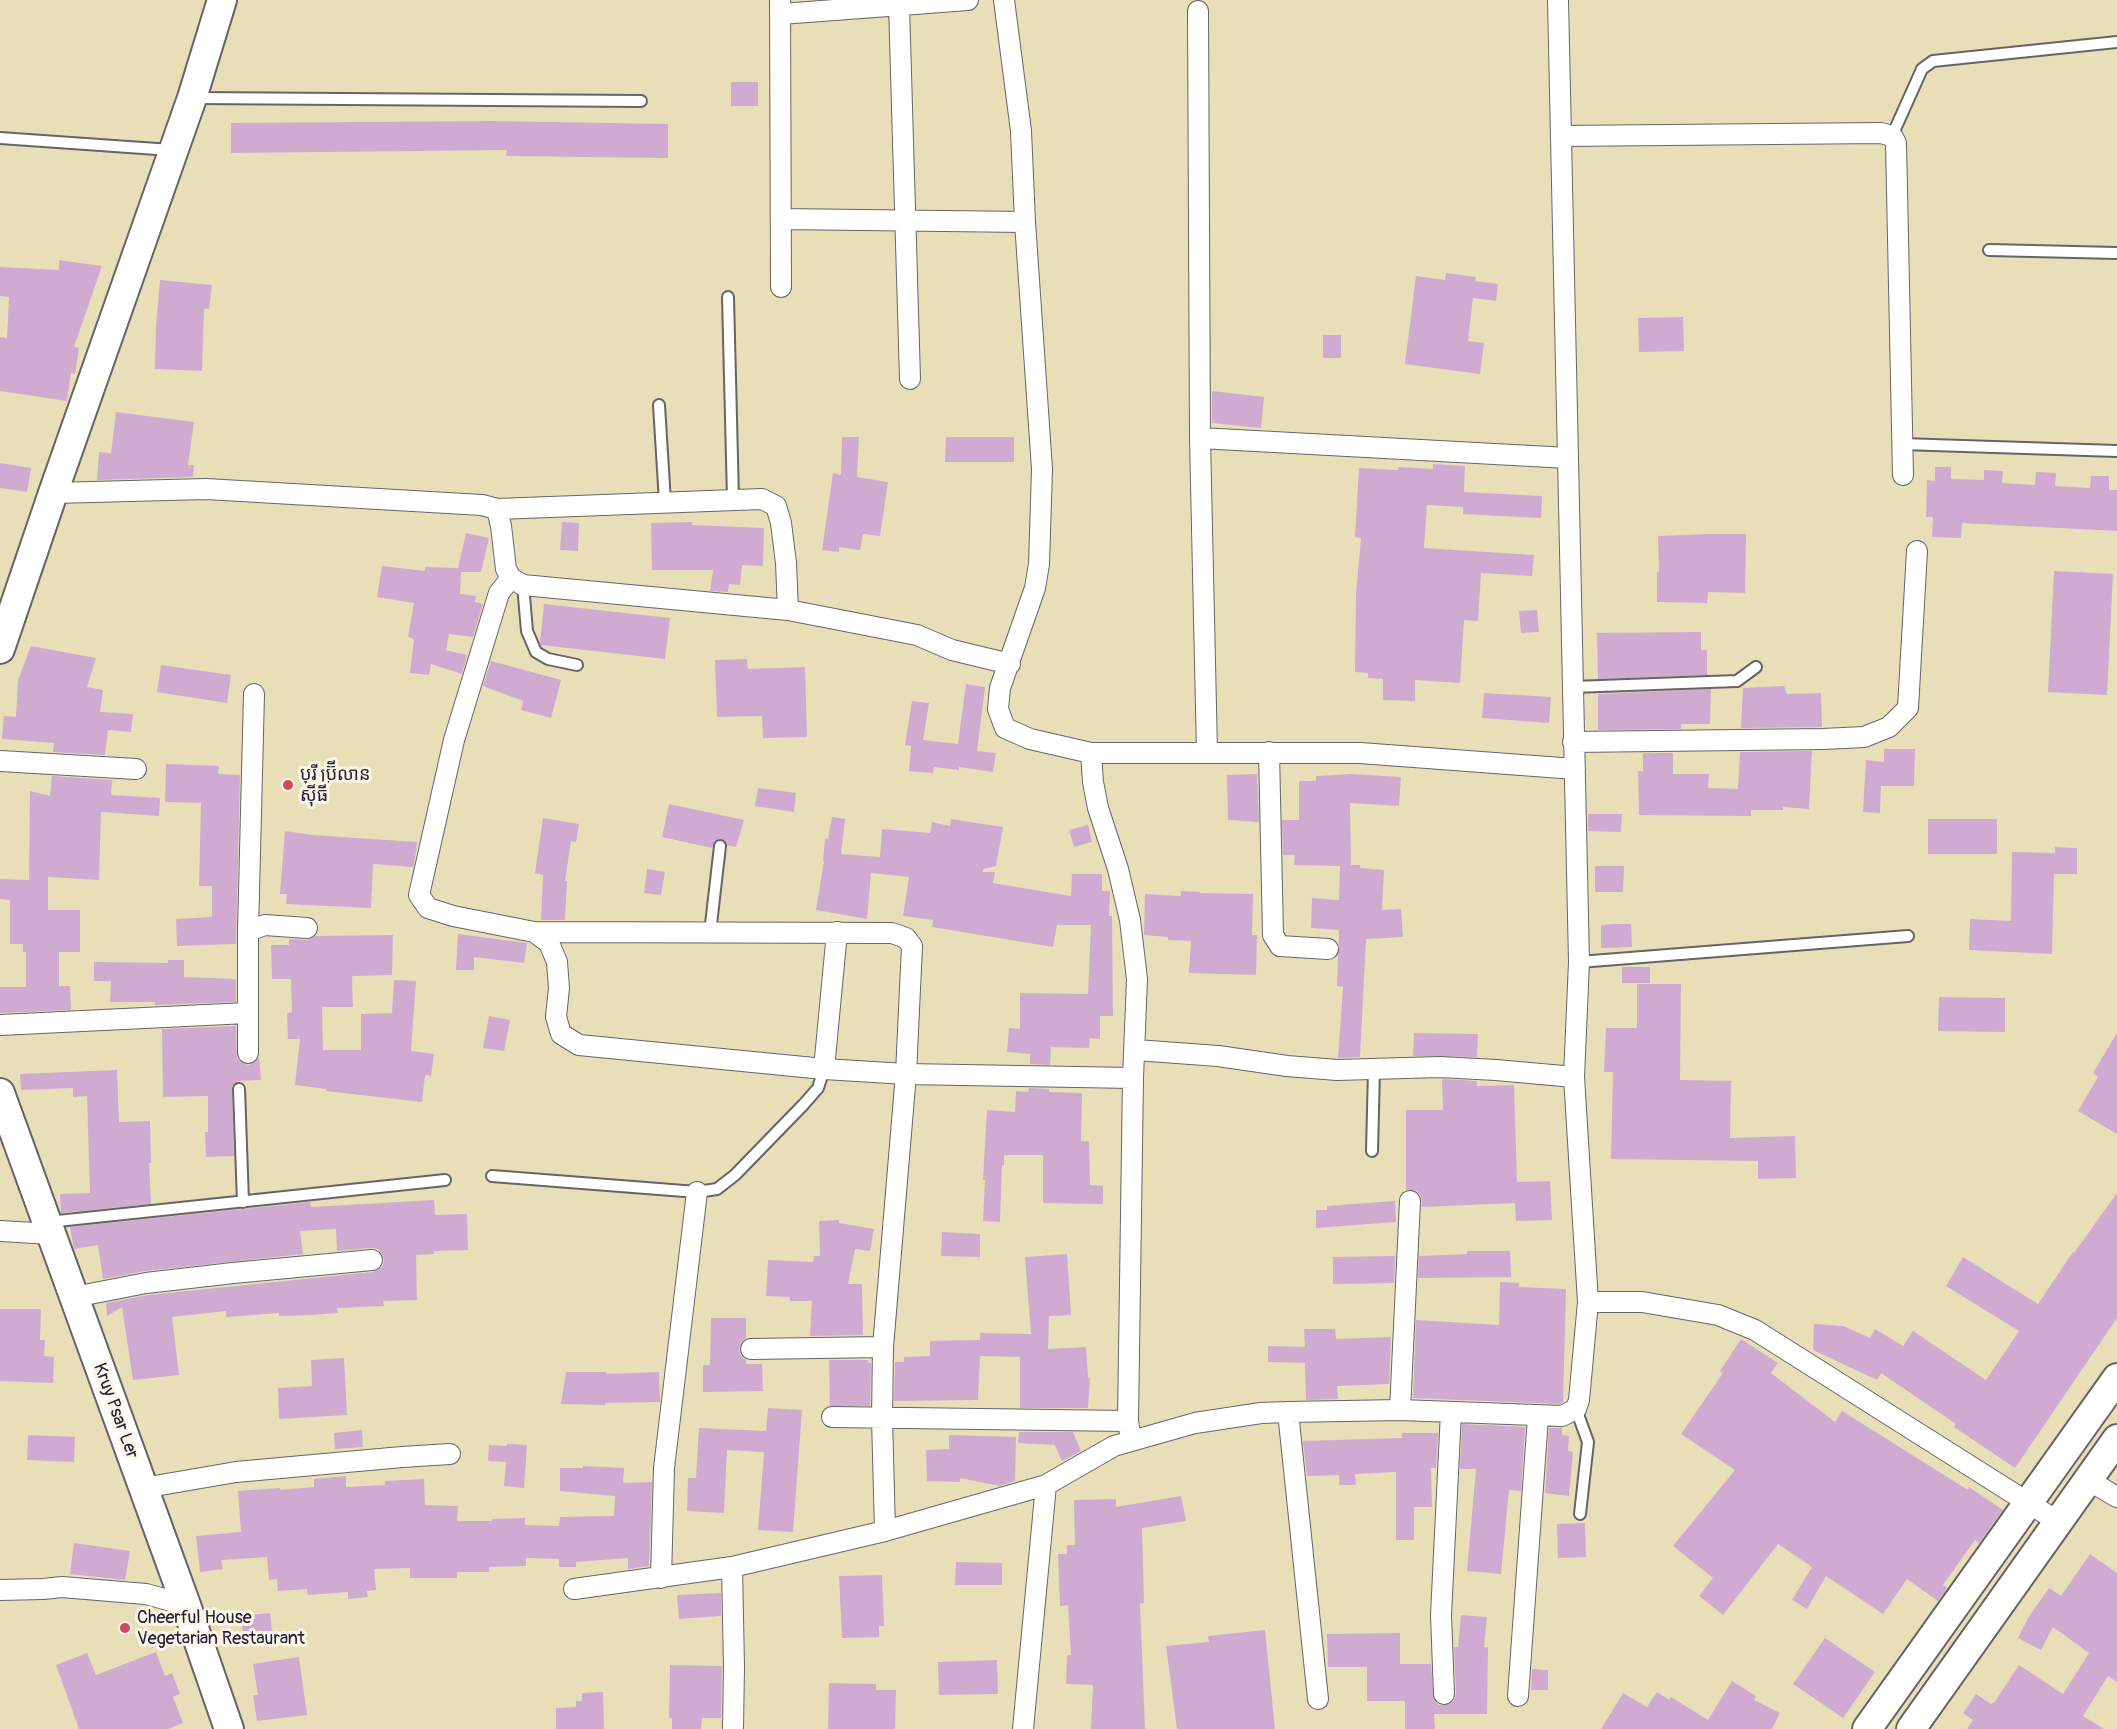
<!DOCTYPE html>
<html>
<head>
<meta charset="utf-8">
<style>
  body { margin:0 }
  canvas { display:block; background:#e8dfb9 }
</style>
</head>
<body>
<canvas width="2117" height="1729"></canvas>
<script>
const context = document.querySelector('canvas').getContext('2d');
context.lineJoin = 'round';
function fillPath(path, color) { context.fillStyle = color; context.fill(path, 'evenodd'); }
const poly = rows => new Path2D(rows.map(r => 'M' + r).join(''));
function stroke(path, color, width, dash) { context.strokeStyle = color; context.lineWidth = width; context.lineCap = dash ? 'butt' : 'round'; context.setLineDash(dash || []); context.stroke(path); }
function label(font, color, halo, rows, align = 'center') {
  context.font = font + ' Pangolin,"Noto Sans Khmer",sans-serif'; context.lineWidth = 6; context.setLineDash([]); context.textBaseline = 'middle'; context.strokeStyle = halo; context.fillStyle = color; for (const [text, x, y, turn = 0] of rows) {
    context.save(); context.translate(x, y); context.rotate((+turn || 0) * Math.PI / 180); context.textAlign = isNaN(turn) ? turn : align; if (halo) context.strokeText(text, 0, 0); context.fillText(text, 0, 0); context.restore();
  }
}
fillPath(poly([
  [731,82,758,82,758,106,731,106],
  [492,121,668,124,668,158,506,156,507,150,231,153,231,123],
  [59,260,102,266,74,347,79,348,75,374,71,373,67,401,0,391,0,337,7,338,9,297,0,296,0,267,59,270],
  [1446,273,1476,277,1475,281,1498,284,1496,301,1473,298,1468,341,1484,343,1480,374,1405,364,1416,276,1445,280],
  [160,280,212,285,209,309,204,309,202,371,155,369,156,326],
  [1683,317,1684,351,1639,352,1638,318],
  [1323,335,1341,335,1341,358,1323,358],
  [1212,391,1264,397,1261,428,1212,423],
  [116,412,194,422,188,465,194,465,193,477,97,480,99,452,111,453],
  [842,437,859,437,857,477,888,482,880,536,863,534,860,550,839,547,839,552,822,550,833,473,841,475],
  [946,437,1014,437,1014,462,945,462],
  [0,463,31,468,27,492,0,488],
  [1433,464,1465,466,1464,492,1542,496,1541,518,1463,514,1463,507,1427,505,1424,548,1534,555,1532,576,1481,573,1478,621,1464,620,1460,683,1415,680,1415,701,1383,700,1383,679,1368,678,1368,673,1355,672,1356,594,1361,538,1355,537,1359,468,1398,470,1398,467,1433,469],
  [1935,467,1951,467,1951,479,1984,480,1984,470,2003,471,2002,483,2019,484,2035,485,2036,472,2056,473,2055,486,2090,488,2091,476,2109,476,2109,490,2117,490,2117,531,1962,523,1961,538,1932,537,1933,517,1926,517,1927,480,1935,481],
  [562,522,579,523,578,551,560,550],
  [692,522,692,525,764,528,763,566,742,565,740,585,729,584,728,592,710,591,713,570,652,570,651,523],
  [466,533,489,538,481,572,461,572,460,594,476,596,475,602,483,604,473,637,449,634,446,650,467,655,462,674,431,664,429,675,410,673,414,639,408,637,414,603,377,597,382,566,425,571,425,567,458,568],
  [1707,534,1746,534,1745,593,1708,592,1707,603,1657,602,1657,572,1659,572,1658,536],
  [2054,571,2113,574,2107,695,2048,692],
  [544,604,670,618,665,659,541,645,540,642],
  [1537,610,1539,632,1521,633,1519,611],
  [1701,632,1701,650,1707,650,1707,675,1598,679,1597,633],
  [31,646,96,658,87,687,103,690,100,712,133,714,131,732,108,730,105,755,53,752,54,743,2,739,4,716,16,717,18,680],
  [747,659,748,669,805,667,807,737,763,738,762,716,717,717,715,660],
  [491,661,561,680,551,718,521,710,523,701,483,686],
  [161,665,231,675,227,703,157,692],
  [966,684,985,687,977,751,996,753,993,772,959,767,959,770,934,767,933,773,909,771,911,746,905,745,912,701,929,703,923,740,958,744],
  [1784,686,1787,694,1821,693,1822,727,1741,728,1743,688],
  [1711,689,1710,724,1681,724,1681,729,1598,730,1598,694],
  [1484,693,1551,697,1549,723,1482,718],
  [1884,749,1915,749,1914,786,1881,786,1880,813,1863,812,1866,760,1884,762],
  [1812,751,1809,809,1783,807,1783,810,1751,810,1751,816,1639,815,1638,771,1643,771,1643,753,1673,753,1673,774,1709,774,1708,788,1738,789,1740,752],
  [166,764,219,766,218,774,240,775,236,944,177,946,176,919,212,917,212,886,199,886,201,803,165,802],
  [1257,774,1259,822,1228,820,1227,775],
  [1351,774,1401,777,1399,806,1350,803,1351,865,1360,865,1360,868,1384,870,1382,910,1401,909,1403,937,1366,939,1360,1057,1338,1058,1343,987,1337,986,1339,930,1311,928,1312,898,1339,900,1340,866,1294,865,1295,855,1283,855,1282,820,1299,820,1299,781,1316,781,1316,776],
  [52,776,112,780,111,795,160,798,159,816,101,812,99,880,48,877,48,910,80,910,80,952,59,952,59,986,70,986,71,1010,0,1013,0,987,26,987,26,952,23,952,23,944,10,944,10,900,0,899,0,879,29,880,30,791,50,796],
  [758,788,796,793,794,812,755,806],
  [669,804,744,820,736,847,727,845,721,839,714,841,712,848,662,837],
  [1588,814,1622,814,1621,832,1588,831],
  [832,817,845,819,841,854,880,857,882,829,930,833,932,822,950,826,951,819,1003,827,996,866,983,869,983,872,995,872,993,883,1071,896,1072,874,1102,874,1102,891,1110,891,1109,916,1112,916,1113,1016,1100,1016,1100,1039,1090,1038,1089,1048,1051,1047,1050,1065,1030,1064,1030,1054,1007,1052,1009,1028,1020,1029,1020,993,1088,994,1091,925,1057,925,1053,947,932,927,933,920,903,916,909,877,871,873,867,919,816,910,824,861,823,861,825,838,828,839],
  [543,818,579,824,576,842,571,841,565,881,567,881,565,920,541,920,543,875,535,873],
  [1928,819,1997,819,1997,854,1928,854],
  [1088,825,1092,842,1074,847,1069,830],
  [285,831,312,835,417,842,416,853,413,867,373,864,371,908,286,904,287,894,280,894],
  [2055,847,2077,848,2077,874,2054,874,2052,954,1969,950,1970,919,2011,921,2012,852,2055,853],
  [1595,866,1624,866,1623,892,1595,892],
  [647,869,665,872,661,895,644,893],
  [1181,891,1200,892,1200,893,1253,894,1252,935,1257,935,1256,975,1189,973,1191,941,1168,940,1168,937,1144,935,1145,894,1181,896],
  [1614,924,1631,924,1632,947,1601,948,1601,925],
  [458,934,527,943,524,963,474,957,474,970,456,970],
  [393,935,392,975,352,976,353,1007,322,1007,323,1050,361,1050,361,1014,392,1013,394,980,416,981,411,1051,434,1054,431,1076,425,1075,422,1102,326,1091,326,1089,295,1085,300,1039,288,1039,287,1013,292,1012,291,979,272,979,271,945,289,945,289,939,307,940,315,936],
  [168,960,184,960,184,977,236,979,236,1002,155,1005,155,1002,110,1002,111,981,94,981,94,962,168,963],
  [1622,967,1650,967,1650,983,1622,983],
  [1637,984,1681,984,1680,1080,1731,1081,1730,1138,1795,1136,1796,1178,1758,1179,1758,1161,1611,1159,1613,1072,1604,1072,1606,1028,1637,1028],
  [1939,997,2005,998,2005,1032,1938,1031],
  [489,1016,510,1020,504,1051,483,1048],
  [236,1026,237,1058,242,1063,249,1065,254,1063,259,1057,261,1080,238,1081,232,1086,234,1156,206,1157,205,1132,208,1132,208,1096,163,1097,162,1029],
  [1414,1033,1478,1034,1477,1057,1413,1056],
  [2117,1033,2117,1134,2078,1111,2098,1077,2093,1073],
  [117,1070,119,1122,150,1121,151,1163,149,1163,151,1204,61,1213,60,1194,90,1193,87,1096,73,1097,73,1088,21,1090,20,1074],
  [1442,1079,1477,1081,1477,1086,1514,1085,1517,1182,1550,1181,1552,1220,1516,1221,1515,1203,1422,1207,1421,1196,1417,1191,1406,1190,1406,1110,1443,1110],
  [1029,1088,1049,1089,1049,1092,1082,1093,1081,1141,1089,1141,1090,1185,1103,1186,1103,1204,1043,1203,1043,1155,1004,1155,1004,1165,1002,1165,1000,1222,983,1221,985,1180,983,1180,987,1110,1015,1112,1016,1091,1028,1092],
  [2117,1193,2117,1318,2015,1468,1954,1427,1956,1424,1881,1373,1877,1380,1813,1350,1814,1324,1843,1326,1870,1338,1875,1329,1903,1346,1913,1331,1986,1380,2019,1331,1946,1286,1963,1257,2038,1304,2073,1252,2074,1253],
  [434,1200,435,1215,467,1214,468,1250,434,1251,434,1254,416,1255,417,1300,383,1301,384,1306,337,1308,338,1313,312,1315,279,1316,279,1313,226,1317,226,1311,172,1317,179,1375,133,1380,122,1307,107,1316,106,1303,148,1295,373,1272,383,1266,384,1259,382,1254,378,1249,371,1248,337,1251,336,1229,300,1231,303,1254,145,1271,103,1279,98,1245,74,1249,70,1227,310,1202,311,1207],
  [1395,1201,1396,1222,1316,1228,1316,1210,1327,1210,1327,1206],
  [839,1220,839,1223,874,1229,870,1251,855,1249,848,1284,862,1284,863,1335,810,1336,812,1301,790,1301,790,1297,766,1296,768,1260,813,1262,814,1256,820,1256,819,1221],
  [942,1232,980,1234,980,1257,941,1256],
  [1467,1251,1510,1251,1511,1277,1418,1278,1419,1256,1467,1254],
  [1067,1254,1071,1315,1049,1316,1048,1349,1086,1347,1088,1378,1090,1378,1088,1408,1020,1408,1020,1357,980,1356,978,1400,894,1401,895,1362,904,1362,904,1357,930,1356,930,1341,980,1340,980,1333,1031,1334,1025,1257],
  [1395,1256,1394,1283,1333,1284,1333,1257],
  [1500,1282,1519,1283,1519,1287,1566,1289,1563,1402,1559,1404,1413,1398,1416,1320,1499,1325],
  [0,1309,41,1309,40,1340,45,1340,44,1356,54,1357,53,1383,0,1381],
  [711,1318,746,1318,746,1338,741,1343,739,1350,741,1356,746,1360,746,1364,762,1364,763,1391,703,1392,703,1365,710,1365],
  [1304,1329,1335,1329,1336,1339,1391,1337,1389,1384,1337,1386,1338,1399,1306,1400,1305,1363,1268,1362,1268,1346,1305,1347],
  [1741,1339,1778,1363,1771,1373,1835,1422,1842,1411,1968,1490,1969,1487,2003,1510,1979,1543,1975,1540,1943,1585,1947,1588,1938,1601,1907,1579,1883,1614,1826,1576,1807,1609,1792,1600,1812,1567,1778,1544,1723,1615,1699,1596,1713,1578,1673,1546,1735,1470,1681,1434,1723,1373,1720,1371],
  [344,1358,347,1415,279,1419,278,1388,312,1386,311,1360],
  [829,1360,868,1360,868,1363,871,1363,870,1406,830,1406],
  [566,1372,606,1372,606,1374,659,1372,660,1402,605,1403,605,1405,561,1404],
  [768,1408,802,1410,793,1532,758,1530,764,1452,727,1450,724,1513,687,1511,688,1478,696,1478,699,1428,766,1431],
  [1462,1424,1525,1427,1521,1491,1509,1490,1501,1574,1467,1571,1476,1469,1460,1469],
  [1549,1428,1562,1428,1562,1435,1569,1436,1568,1451,1573,1452,1569,1496,1545,1493],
  [362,1430,363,1447,335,1449,334,1433],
  [1019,1432,1073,1432,1081,1451,1062,1461,1055,1445,1018,1443],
  [1402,1433,1438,1433,1436,1468,1431,1468,1432,1507,1414,1507,1414,1540,1396,1540,1396,1472,1355,1474,1356,1485,1339,1485,1339,1475,1307,1476,1303,1441,1402,1438],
  [28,1435,75,1437,74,1462,27,1460],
  [949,1435,1016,1437,1015,1481,1000,1486,960,1478,960,1482,927,1481,926,1450,949,1449],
  [507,1444,527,1445,524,1488,504,1486,506,1462,488,1461,489,1445,507,1446],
  [583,1466,624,1468,623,1483,652,1482,649,1566,628,1569,628,1558,576,1562,576,1567,559,1567,559,1559,526,1558,526,1566,489,1567,489,1572,457,1572,457,1578,410,1578,410,1568,374,1569,376,1590,367,1591,368,1597,348,1599,348,1592,308,1595,307,1589,278,1591,277,1579,269,1580,267,1557,221,1560,223,1569,200,1572,196,1536,241,1532,238,1491,280,1488,280,1490,314,1487,314,1479,346,1476,346,1487,385,1485,385,1481,424,1479,425,1505,458,1506,457,1521,492,1521,492,1519,525,1518,525,1525,559,1526,560,1517,614,1516,615,1496,560,1491,560,1468,583,1468],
  [1181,1496,1186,1521,1142,1528,1144,1603,1140,1603,1145,1729,1091,1729,1093,1685,1066,1684,1067,1655,1071,1655,1068,1605,1060,1606,1058,1554,1067,1554,1067,1545,1075,1545,1074,1500,1116,1499,1116,1507],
  [1585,1523,1586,1557,1558,1558,1557,1524],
  [74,1543,130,1551,125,1580,70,1574],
  [2090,1554,2117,1573,2117,1682,2108,1676,2083,1716,2104,1729,1967,1729,1973,1720,1963,1713,1976,1694,1991,1704,1994,1703,2019,1665,2063,1694,2089,1653,2053,1627,2041,1650,2018,1638,2028,1618,2049,1588,2061,1596],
  [956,1562,1002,1563,1002,1585,955,1585],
  [882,1575,884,1626,879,1626,879,1637,842,1638,839,1576],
  [721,1593,721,1616,679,1619,677,1595],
  [270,1613,272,1631,243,1633,241,1616],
  [1461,1615,1487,1617,1484,1647,1488,1647,1487,1714,1434,1714,1435,1729,1405,1729,1405,1701,1367,1701,1367,1667,1328,1667,1327,1634,1400,1633,1400,1664,1431,1664,1434,1700,1439,1705,1450,1704,1454,1700,1456,1694,1454,1647,1458,1647],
  [1265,1630,1275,1729,1177,1729,1166,1646,1209,1642,1208,1636],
  [1825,1638,1875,1672,1843,1718,1793,1684],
  [156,1652,165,1676,172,1673,180,1694,173,1697,183,1723,168,1729,79,1729,56,1665,87,1653,96,1675],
  [299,1657,307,1715,257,1721,253,1695,258,1695,253,1664],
  [997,1660,998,1694,939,1695,938,1662],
  [670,1665,722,1666,721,1718,702,1718,701,1729,672,1729,672,1718,669,1718],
  [1532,1669,1548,1670,1548,1690,1531,1690],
  [1732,1681,1756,1696,1754,1700,1780,1713,1772,1729,1601,1729,1623,1693,1647,1707,1657,1692,1669,1700,1671,1697,1708,1720],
  [829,1683,876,1684,876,1690,896,1690,895,1729,828,1729],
  [603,1692,604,1729,556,1729,556,1708,576,1707,576,1701,582,1701,582,1693]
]), '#cfabd2');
const lane = poly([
  [194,98,641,101],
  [1892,136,1922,69,1933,61,2117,42],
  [0,138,171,150],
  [1989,250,2117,253],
  [728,297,733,499],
  [659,405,665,502],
  [1902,444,2117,451],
  [523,585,527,631,536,652,548,659,577,665],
  [1573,687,1737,681,1756,667],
  [710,933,720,846],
  [1579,962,1908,936],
  [239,1089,243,1202],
  [1372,1151,1374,1070],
  [492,1176,697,1192,717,1189,735,1175,804,1104,818,1088,824,1069],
  [48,1222,445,1180],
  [1576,1409,1588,1442,1580,1514]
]);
const street = poly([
  [780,0,781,287],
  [1004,0,1021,131,1025,222,1042,469,1039,564,1035,588,1000,688,998,709,1005,728,1030,739,1091,753,1360,753,1575,769],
  [899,5,910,379],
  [1198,11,1200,438,1207,752],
  [781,14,968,0],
  [1561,136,1881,133,1892,136,1896,143,1903,475],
  [781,219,1025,222],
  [1200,438,1568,458],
  [53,493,206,489,482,505,497,509,501,526,506,569,511,578,523,585,788,610,917,635,952,650,1010,664],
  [497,509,762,499,776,506,781,523,786,563,788,610],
  [511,578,499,593,454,740,419,895,428,908,453,916,534,932,892,933,906,938,912,946,906,1074,883,1347,882,1418,885,1531],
  [1573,742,1823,739,1864,737,1889,727,1908,708,1917,551],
  [1269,752,1273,935,1280,946,1328,949],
  [1091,753,1093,782,1098,808,1118,869,1130,920,1137,979,1133,1078,1128,1421,1131,1440],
  [0,761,136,769],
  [248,931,254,694],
  [534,932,549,943,557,962,559,988,556,1017,561,1034,579,1045,824,1069,906,1074,1133,1078],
  [0,1025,247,1013],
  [1136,1050,1218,1056,1287,1066,1337,1070,1440,1067,1496,1070,1574,1077],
  [248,1053,248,931,265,925,307,928],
  [824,1069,837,932],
  [0,1231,52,1234],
  [74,1297,146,1283,233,1273,372,1260],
  [1588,1302,1642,1302,1718,1315,1755,1330,2057,1521],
  [751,1349,883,1347],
  [1400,1410,1410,1201],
  [1288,1412,1318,1699],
  [832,1417,1128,1421],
  [2088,1480,2117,1497],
  [143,1488,236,1472,402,1457,450,1454],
  [732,1567,734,1667,733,1729],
  [661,1578,664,1468,697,1192],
  [574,1589,732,1567,885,1531,1046,1485,1114,1446,1195,1423,1261,1413,1288,1412,1400,1410,1562,1416,1576,1409,1579,1400,1588,1302,1574,1077,1579,962,1558,0],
  [0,1590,43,1589,62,1587,146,1594,186,1605],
  [1444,1694,1441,1615,1451,1412],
  [1518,1696,1538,1417],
  [1023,1729,1046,1485]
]);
const secondary = poly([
  [0,649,53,493,192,98,222,0],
  [0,1093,186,1605,229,1729],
  [1867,1729,2117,1378],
  [1911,1729,2117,1439]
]);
stroke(lane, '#676467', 14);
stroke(street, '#676467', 22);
stroke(secondary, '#676467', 32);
stroke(lane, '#fff', 10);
stroke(street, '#fff', 20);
stroke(secondary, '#fff', 28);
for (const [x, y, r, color] of [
  [288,785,6,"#d1495b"],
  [125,1628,6,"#d1495b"]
]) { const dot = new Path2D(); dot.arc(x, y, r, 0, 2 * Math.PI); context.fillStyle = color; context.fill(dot); stroke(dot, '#fcf5e5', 2); }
label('18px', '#22223b', '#fcf5e5', [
  ["បុរី ប្រ៊ីលាន",300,775],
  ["សុីធី",300,796],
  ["Cheerful House",137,1618],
  ["Vegetarian Restaurant",137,1639]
], 'left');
label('18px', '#22223b', '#fcf5e5', [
  ["Kruy Psar Ler",115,1411,70]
]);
</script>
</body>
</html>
